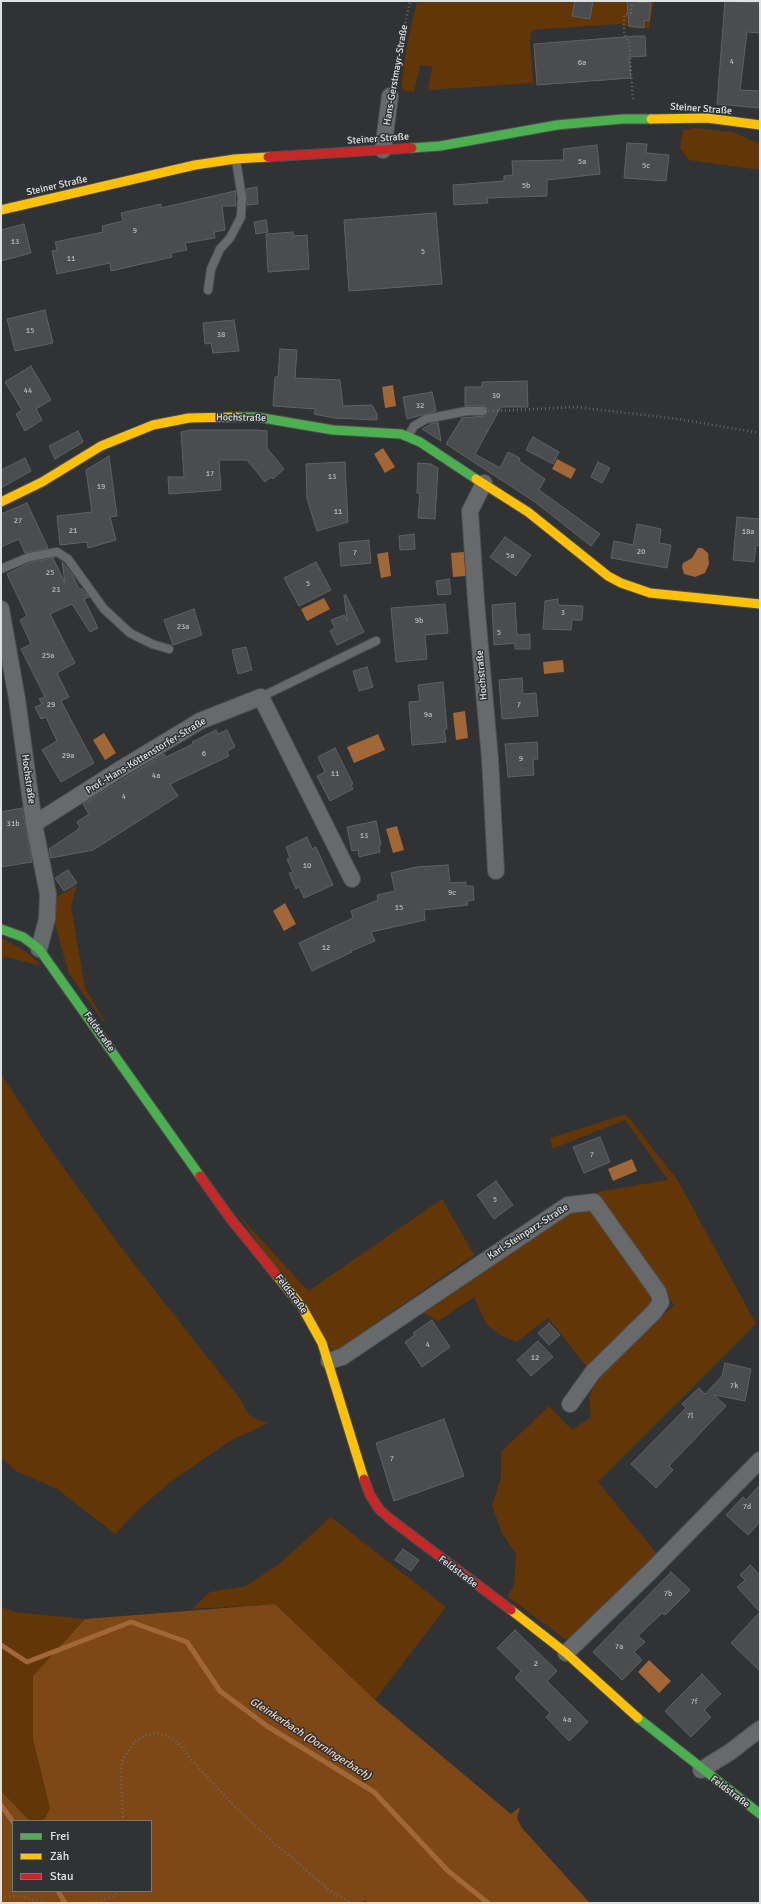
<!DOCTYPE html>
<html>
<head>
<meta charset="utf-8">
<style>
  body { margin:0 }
  #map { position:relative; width:761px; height:1904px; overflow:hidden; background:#303234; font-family:Signika,sans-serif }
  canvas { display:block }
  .frame { position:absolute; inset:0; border:2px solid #dfe2e3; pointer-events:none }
  .legend { position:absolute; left:12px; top:1820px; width:140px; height:72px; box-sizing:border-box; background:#2f3335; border:1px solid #75797b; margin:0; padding:5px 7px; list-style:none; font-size:12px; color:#dfe2e3 }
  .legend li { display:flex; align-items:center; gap:8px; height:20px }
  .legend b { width:20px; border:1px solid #75797b }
</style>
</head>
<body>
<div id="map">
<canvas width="761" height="1904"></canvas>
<div class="frame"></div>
<ul class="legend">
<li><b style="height:5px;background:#4caf50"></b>Frei</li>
<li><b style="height:5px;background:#ffc107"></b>Zäh</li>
<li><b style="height:5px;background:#c62828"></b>Stau</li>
</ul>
</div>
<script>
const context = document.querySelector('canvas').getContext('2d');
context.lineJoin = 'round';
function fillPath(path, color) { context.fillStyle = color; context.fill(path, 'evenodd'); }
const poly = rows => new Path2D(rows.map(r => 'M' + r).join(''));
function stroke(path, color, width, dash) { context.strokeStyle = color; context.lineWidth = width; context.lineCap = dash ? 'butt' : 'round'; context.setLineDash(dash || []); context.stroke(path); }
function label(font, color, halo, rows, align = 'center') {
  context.font = font + ' Signika,sans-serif'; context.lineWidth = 3; context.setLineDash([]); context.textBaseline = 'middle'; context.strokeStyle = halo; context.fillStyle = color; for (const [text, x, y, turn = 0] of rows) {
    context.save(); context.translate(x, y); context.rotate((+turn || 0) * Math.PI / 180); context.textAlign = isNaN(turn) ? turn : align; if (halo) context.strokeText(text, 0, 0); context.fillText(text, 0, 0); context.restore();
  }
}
fillPath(poly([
  [417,1,654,1,649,28,632,28,620,24,531,30,530,44,533,83,428,90,432,67,420,65,414,92,405,91,402,88,402,79,407,45],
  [695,128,733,132,760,144,760,170,689,160,680,149,683,130],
  [77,885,71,906,85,988,109,1029,69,974,53,917,53,899],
  [1,938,25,951,42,966,6,957,1,959],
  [1,1074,52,1152,123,1250,241,1400,248,1414,258,1420,268,1423,230,1441,169,1483,138,1510,115,1534,57,1489,16,1471,1,1458],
  [626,1114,678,1181,756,1324,598,1482,658,1555,575,1637,565,1639,507,1596,514,1586,516,1554,502,1533,492,1506,501,1477,501,1452,549,1406,572,1430,591,1417,589,1398,597,1377,674,1305,597,1192,668,1180,625,1120,552,1149,550,1138],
  [442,1199,474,1255,334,1352,238,1214,308,1291],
  [578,1210,588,1210,596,1214,650,1294,650,1309,587,1367,548,1318,517,1342,502,1336,487,1325,474,1297,438,1321,423,1313,562,1215],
  [331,1517,446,1607,375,1700,275,1604,192,1609,210,1592,246,1586,279,1564],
  [1,1607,15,1612,85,1619,33,1676,33,1739,50,1809,43,1821,30,1821,1,1791]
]), '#633607');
fillPath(poly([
  [275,1604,375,1700,511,1814,520,1807,517,1818,522,1828,590,1903,369,1903,365,1901,361,1903,1,1903,1,1791,30,1821,13,1821,13,1891,151,1891,151,1821,43,1821,50,1809,33,1739,33,1676,85,1619]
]), '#7d4816');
fillPath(poly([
  [393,385,396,406,385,408,382,387],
  [383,448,395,467,385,473,374,454],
  [557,459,576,469,571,479,552,469],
  [698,548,702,548,708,553,709,564,705,573,695,577,684,574,682,567,683,563,692,558],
  [388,552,391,576,381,578,377,554],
  [464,552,466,576,453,577,451,553],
  [324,598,330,609,307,621,301,609],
  [563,660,564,672,544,674,543,662],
  [465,711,468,738,456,740,453,713],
  [104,733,116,753,105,760,93,740],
  [378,734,385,750,354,763,347,747],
  [397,826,404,850,393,853,386,829],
  [285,903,296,924,284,931,273,911],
  [632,1159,637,1171,613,1181,608,1169],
  [649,1660,671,1681,659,1693,638,1672]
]), '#a16737');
stroke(poly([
  [1,1645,27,1662,131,1622,187,1642,220,1691,267,1726,374,1792,448,1871,488,1903],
  [1,1805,13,1822],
  [58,1891,65,1903]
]), '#a16737', 5);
const building = poly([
  [575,1,593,1,590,19,572,16,575,1],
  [627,1,651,3,649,21,644,20,644,28,629,26,627,1],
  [725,1,760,3,760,33,747,32,740,90,760,91,760,108,717,104,725,1],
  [636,36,645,36,646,56,629,57,631,78,537,85,534,44,636,36],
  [627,143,647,144,646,153,669,155,666,181,624,178,627,143],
  [597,145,600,174,547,180,547,196,487,198,488,203,454,205,453,185,504,181,504,176,513,175,512,161,564,160,563,149,597,145],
  [257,187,258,204,247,205,246,189,257,187],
  [235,191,236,206,222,206,225,230,214,232,215,238,185,243,187,250,171,253,172,257,111,271,110,263,57,274,52,251,57,250,55,242,103,232,102,226,123,221,121,213,161,204,161,208,235,191],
  [436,213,442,284,349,291,344,220,436,213],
  [266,220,268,232,256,234,254,222,266,220],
  [24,224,31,253,1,261,1,230,24,224],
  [293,232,293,236,307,235,309,269,268,272,266,234,293,232],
  [45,310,53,343,15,351,7,319,45,310],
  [234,320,239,351,213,353,211,343,205,344,203,323,234,320],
  [280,349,297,350,295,378,340,380,343,406,372,405,377,414,377,420,334,418,314,414,316,409,273,406,275,377,278,377,280,349],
  [31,366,51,400,36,409,42,420,25,431,16,414,22,410,5,382,31,366],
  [527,381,528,407,501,407,475,454,500,468,508,452,520,458,519,461,545,479,539,490,600,534,591,546,535,502,446,444,462,418,483,416,488,413,488,409,485,406,465,406,465,387,482,387,482,382,527,381],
  [432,392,436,411,407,419,403,397,432,392],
  [438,422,441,441,422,429,431,424,438,422],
  [190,430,256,430,267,431,267,448,284,469,273,479,271,477,265,482,247,460,219,460,221,490,169,494,168,477,184,477,181,432,190,430],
  [78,431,83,442,55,459,49,446,78,431],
  [533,437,559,452,553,464,526,450,533,437],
  [109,456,117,516,110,517,116,540,88,548,87,542,60,545,57,516,92,512,86,470,109,456],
  [25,458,31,471,1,488,1,470,25,458],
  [345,462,348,522,317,531,307,499,306,464,345,462],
  [598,462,610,468,602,483,591,477,598,462],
  [418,463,431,464,438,468,435,519,418,518,420,493,417,493,418,463],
  [27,503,48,548,25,553,19,539,1,547,1,514,27,503],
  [737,517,760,519,760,546,756,545,754,562,733,560,737,517],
  [637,524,661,529,659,543,671,545,667,568,611,558,614,541,633,545,637,524],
  [414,534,415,549,400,550,399,536,414,534],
  [505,537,531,555,516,576,490,557,505,537],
  [369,540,371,563,341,566,339,543,369,540],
  [53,558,65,583,62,562,72,574,79,589,82,589,89,597,84,599,98,628,90,632,72,604,50,614,75,663,57,673,69,697,61,701,94,763,61,782,42,750,57,741,46,717,41,719,35,707,42,704,39,699,45,697,21,649,31,644,20,620,27,616,7,574,31,562,53,558],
  [316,562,331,590,299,606,284,578,316,562],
  [449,579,451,594,438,595,436,581,449,579],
  [344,595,346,595,364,632,337,645,330,631,335,628,331,620,344,615,347,621,344,595],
  [558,599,558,605,583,606,582,620,572,620,571,630,543,629,545,601,558,599],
  [515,603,517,635,530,634,530,649,515,649,515,643,494,645,492,605,515,603],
  [445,604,448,633,425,635,427,659,396,662,391,608,445,604],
  [194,609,202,635,173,645,164,620,194,609],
  [246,647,252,670,238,674,232,650,246,647],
  [367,667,373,687,359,691,353,671,367,667],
  [522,678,523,694,536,693,538,716,502,719,499,680,522,678],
  [443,682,447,729,444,729,446,742,412,745,409,702,420,701,418,685,443,682],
  [216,730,218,734,227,730,235,747,227,751,229,756,170,784,178,796,93,850,51,858,49,849,76,831,80,827,77,822,89,814,83,804,164,754,166,757,193,744,192,742,216,730],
  [537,742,538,759,533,759,534,775,508,777,505,744,537,742],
  [335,748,353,784,351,785,353,789,330,801,317,776,325,772,318,757,335,748],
  [22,808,32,862,1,867,1,812,22,808],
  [376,821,381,845,379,845,380,852,359,857,358,850,352,851,347,827,376,821],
  [307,837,312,849,316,847,333,885,304,898,299,887,296,889,289,873,293,872,287,859,290,858,286,847,307,837],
  [448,865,450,883,466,882,466,886,473,886,474,900,467,901,468,905,424,910,425,920,371,932,375,941,351,951,352,952,312,971,299,943,353,918,351,911,378,900,377,895,395,891,391,873,416,867,448,865],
  [68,870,77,883,64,891,55,878,68,870],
  [600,1137,610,1162,584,1173,573,1147,600,1137],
  [496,1181,513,1205,494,1219,477,1195,496,1181],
  [432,1320,450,1347,422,1367,405,1342,415,1335,413,1333,432,1320],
  [549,1323,560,1335,549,1345,538,1333,549,1323],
  [538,1341,553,1357,531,1376,517,1360,538,1341],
  [725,1363,751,1369,745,1401,714,1395,726,1406,669,1466,673,1470,656,1488,631,1464,686,1408,682,1404,699,1388,705,1394,706,1393,722,1376,725,1363],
  [444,1419,464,1476,394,1501,376,1443,444,1419],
  [760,1485,760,1522,748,1535,726,1515,743,1497,746,1500,760,1485],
  [403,1549,419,1560,411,1571,395,1560,403,1549],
  [750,1565,760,1575,760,1612,737,1587,745,1580,740,1575,750,1565],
  [671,1572,690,1590,665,1615,662,1613,638,1636,645,1642,634,1652,642,1660,622,1680,593,1652,671,1572],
  [760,1612,760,1671,731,1643,760,1612],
  [515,1630,557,1671,547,1681,588,1722,569,1741,546,1717,550,1713,515,1678,521,1671,497,1648,515,1630],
  [702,1674,721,1694,704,1710,711,1717,691,1737,665,1711,702,1674]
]);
fillPath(building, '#4a4c4d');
stroke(building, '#5f6163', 1);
const lane = poly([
  [208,290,211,269,220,249,230,238,241,217,242,198,236,160],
  [408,436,414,426,426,419,467,411,483,411],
  [1,569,29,557,57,552,68,559,104,609,130,633,152,644,169,649],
  [261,697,376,641]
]);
const street = poly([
  [383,150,390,96],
  [484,483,470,511,476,601,490,759,496,871],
  [1,609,17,699,34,824,48,894,47,919,39,949],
  [34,824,119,770,200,721,261,697,352,879],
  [329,1361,342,1357,568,1205,594,1202,658,1292,661,1302,654,1312,593,1372,570,1404],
  [566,1653,649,1573,760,1460],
  [701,1770,730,1752,760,1729]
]);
const fast = poly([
  [412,148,440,146,557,125,622,119,651,119],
  [236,417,257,417,333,430,401,434,420,442,476,479],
  [1,929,23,937,39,949,200,1176],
  [638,1718,760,1814]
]);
const slow = poly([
  [651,119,707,118,760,125],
  [1,210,195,165,235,159,268,157],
  [476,479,528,512,608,576,621,583,650,593,760,604],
  [1,502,42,482,101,446,153,425,189,418,236,417],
  [277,1276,302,1307,322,1343,364,1479],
  [511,1610,566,1653,638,1718]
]);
const jam = poly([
  [268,157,412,148],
  [200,1176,230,1218,277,1276],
  [364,1479,370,1495,379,1509,390,1519,511,1610]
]);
stroke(lane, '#4c4f50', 10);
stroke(street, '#4c4f50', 18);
stroke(fast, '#4c4f50', 11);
stroke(slow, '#4c4f50', 11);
stroke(jam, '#4c4f50', 11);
stroke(poly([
  [632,1,631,13,624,15,624,34,629,41,633,101],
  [393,82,410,1],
  [493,411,576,407,678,419,760,433],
  [123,1821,121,1770,123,1759,135,1741,147,1735,157,1733,167,1736,178,1743,195,1764,239,1811,274,1843,333,1893,352,1903],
  [1,1897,21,1896,46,1903],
  [85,1903,97,1902,111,1897,119,1891]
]), '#68696b', 2.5, [1, 3]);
stroke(lane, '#68696b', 8);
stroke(street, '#68696b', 16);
stroke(fast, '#4caf50', 9);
stroke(slow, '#ffc107', 9);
stroke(jam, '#c62828', 9);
label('8px', '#babcbe', null, [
  ["4",732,62],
  ["6a",582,63],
  ["5a",582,162],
  ["5c",646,166],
  ["5b",526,186],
  ["9",135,231],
  ["13",15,242],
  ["5",423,252],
  ["11",71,259],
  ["15",30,331],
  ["38",221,335],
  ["44",28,391],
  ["30",496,396],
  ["32",420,406],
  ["17",210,474],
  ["13",332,477],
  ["19",101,487],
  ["11",338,512],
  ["27",18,521],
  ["21",73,531],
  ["18a",748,532],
  ["20",641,552],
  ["7",355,553],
  ["5a",510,556],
  ["25",50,573],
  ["5",308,584],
  ["23",56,590],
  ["3",563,613],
  ["9b",419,621],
  ["23a",183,627],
  ["5",499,633],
  ["25a",48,656],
  ["29",51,705],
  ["7",519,705],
  ["9a",428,715],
  ["6",204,754],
  ["29a",68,756],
  ["9",521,759],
  ["11",335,774],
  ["4a",156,776],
  ["4",124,797],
  ["31b",13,824],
  ["13",364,836],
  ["10",307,866],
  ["9c",452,893],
  ["15",399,908],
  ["12",326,948],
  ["7",592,1155],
  ["5",495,1200],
  ["4",428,1345],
  ["12",535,1358],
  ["7k",734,1386],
  ["7l",690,1416],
  ["7",392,1459],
  ["7d",747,1507],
  ["7b",668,1594],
  ["7a",619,1647],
  ["2",536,1664],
  ["7f",694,1702],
  ["4a",567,1720]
]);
label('10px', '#dfe2e3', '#2f3335', [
  ["Hans-Gerstmayr-Straße",396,75,-80],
  ["Steiner Straße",701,109,4],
  ["Steiner Straße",378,139,-4],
  ["Steiner Straße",57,186,-13],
  ["Hochstraße",241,418,1],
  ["Hochstraße",482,675,-95],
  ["Prof.-Hans-Köttenstorfer-Straße",146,756,-31],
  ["Hochstraße",28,779,82],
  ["Feldstraße",99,1032,55],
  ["Karl-Steinparz-Straße",528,1232,-33],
  ["Feldstraße",291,1294,53],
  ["Feldstraße",458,1572,37],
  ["Feldstraße",730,1792,37]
]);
label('italic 11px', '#f3cfb4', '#2f3335', [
  ["Gleinkerbach (Dorningerbach)",310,1739,33]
]);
</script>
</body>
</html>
